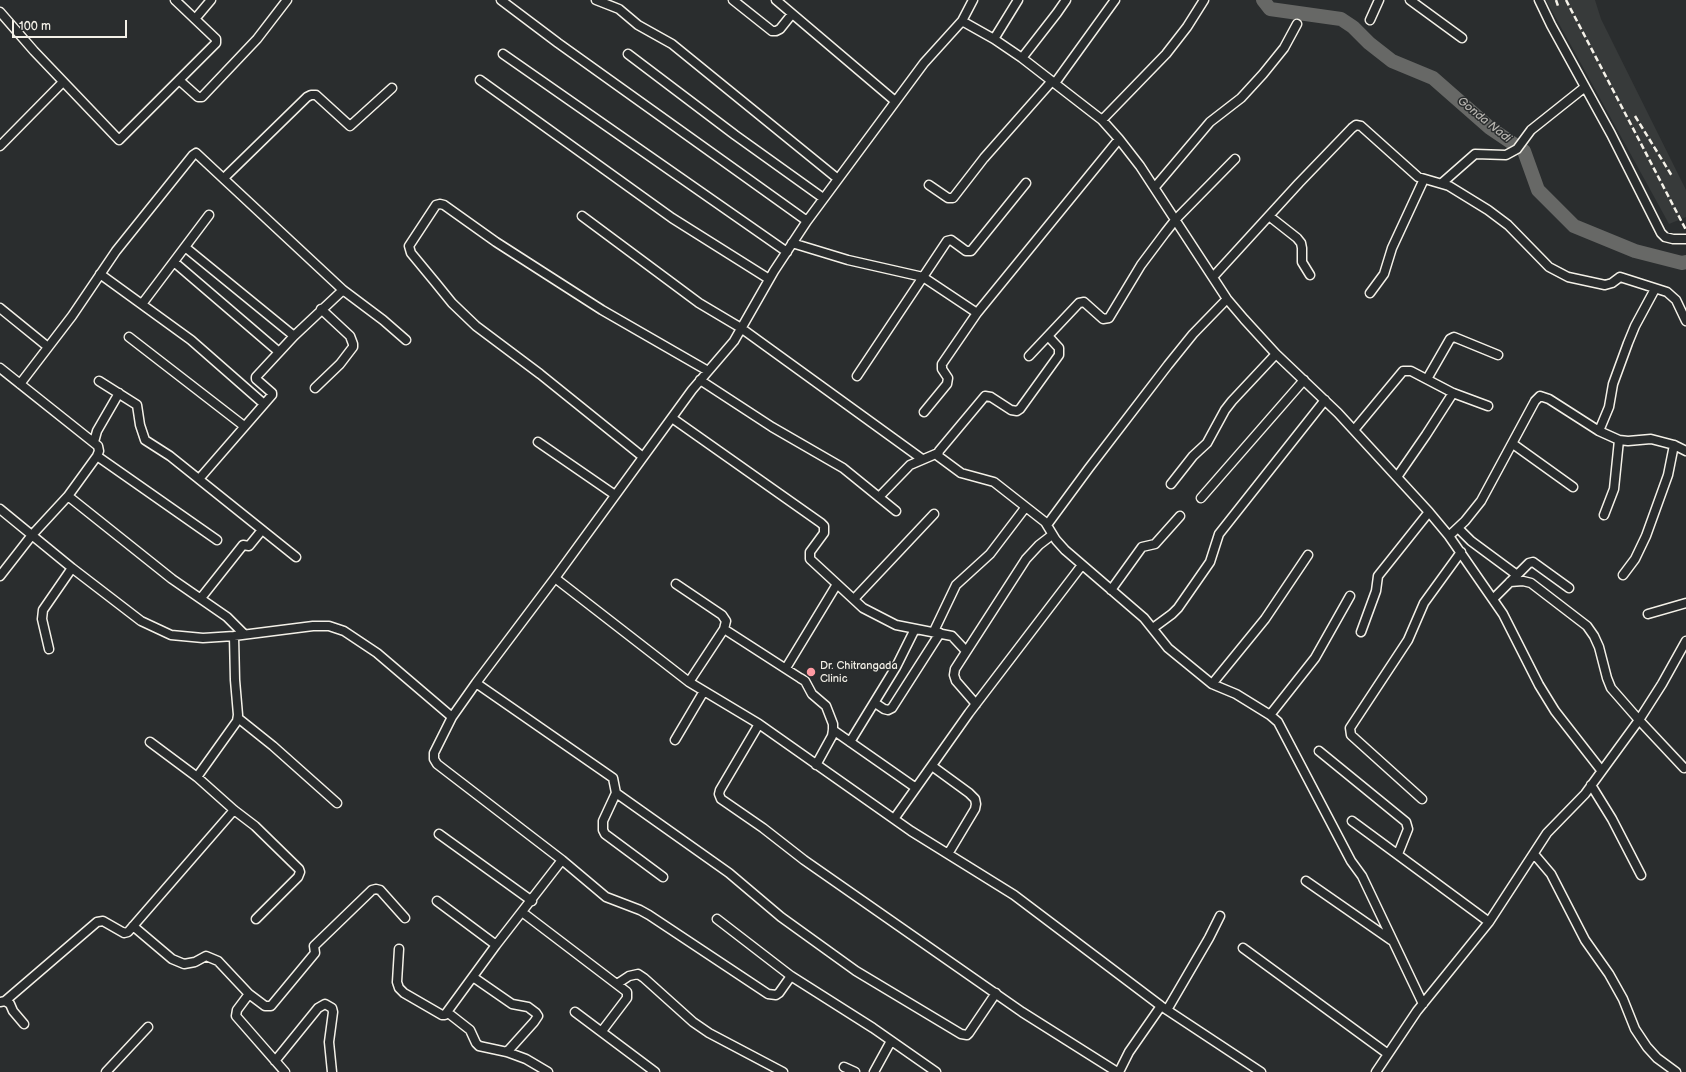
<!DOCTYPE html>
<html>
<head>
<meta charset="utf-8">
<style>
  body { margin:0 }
  #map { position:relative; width:1686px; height:1072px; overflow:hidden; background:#2a2d2e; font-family:"Balsamiq Sans",sans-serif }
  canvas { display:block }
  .scale { position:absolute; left:12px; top:20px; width:115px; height:18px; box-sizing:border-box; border:2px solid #f4f1e8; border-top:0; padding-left:5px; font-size:12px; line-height:14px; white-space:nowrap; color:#f4f1e8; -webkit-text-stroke:3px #2a2d2e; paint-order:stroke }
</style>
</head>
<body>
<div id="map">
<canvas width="1686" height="1072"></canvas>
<div class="scale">100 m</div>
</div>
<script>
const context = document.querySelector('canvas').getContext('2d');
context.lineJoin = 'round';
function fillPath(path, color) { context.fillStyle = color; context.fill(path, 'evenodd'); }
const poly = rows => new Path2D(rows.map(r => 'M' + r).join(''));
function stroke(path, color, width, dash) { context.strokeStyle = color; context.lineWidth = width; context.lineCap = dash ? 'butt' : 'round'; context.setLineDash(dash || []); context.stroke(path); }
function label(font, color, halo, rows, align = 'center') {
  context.font = font + ' "Balsamiq Sans",sans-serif'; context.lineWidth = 3; context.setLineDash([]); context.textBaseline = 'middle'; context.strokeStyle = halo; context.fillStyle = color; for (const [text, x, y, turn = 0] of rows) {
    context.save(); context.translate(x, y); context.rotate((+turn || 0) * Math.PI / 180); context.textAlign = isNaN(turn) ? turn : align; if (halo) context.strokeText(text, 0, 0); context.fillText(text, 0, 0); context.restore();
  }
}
fillPath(poly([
  [1546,0,1595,0,1601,19,1686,190,1686,217,1669,224]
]), '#373a3a');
stroke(poly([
  [1263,0,1270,9,1341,19,1353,27,1369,43,1392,61,1433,78,1490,128,1524,151,1538,190,1574,226,1635,251,1682,263,1686,262]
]), '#676866', 14);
const street = poly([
  [501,0,558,43,807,221],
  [596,0,619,9,638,25,672,44,838,179],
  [733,0,772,31,776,31,780,29,792,14],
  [776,0,895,101],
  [1410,0,1462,38],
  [1539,0,1551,25,1611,134,1661,233,1665,237,1673,239,1686,239],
  [0,12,34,51,119,140,216,43,216,39,175,0],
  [195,19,211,0],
  [1370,20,1379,0],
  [962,21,994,39,1022,58,1102,120,1119,139,1140,166,1227,299,1244,319,1276,354,1338,413,1429,512,1449,536,1503,614,1539,685,1555,711,1601,770],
  [994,39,1018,0],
  [503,54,787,252],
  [628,54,735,135,823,198],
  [1022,58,1057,13,1066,0],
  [179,80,198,97,202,97,257,39,287,0],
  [480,80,672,218,769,279],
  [1055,83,1115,0],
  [1102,120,1166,54,1187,27,1204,0],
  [0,146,63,82],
  [224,178,307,97,311,95,316,95,350,126,392,88],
  [1442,183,1475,154,1506,155,1517,149,1531,130,1585,87],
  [929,185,948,198,953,198,984,158,1052,81],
  [1155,187,1210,122,1241,98,1263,74,1284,48,1297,24],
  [582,216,699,303,741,328,922,459],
  [1269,216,1297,238,1301,243,1302,248,1302,262,1310,275],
  [792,243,848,260,923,277,977,313],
  [185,247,294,336],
  [174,262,279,352],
  [100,274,191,340,264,404],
  [1213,277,1299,183,1352,128,1356,125,1361,126,1418,177,1449,186,1488,210,1508,225,1549,267,1568,277,1605,285,1612,283,1620,277,1667,292,1676,300,1686,321],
  [1370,293,1384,274,1392,248,1424,179],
  [142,304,209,215],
  [0,308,48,347],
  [1048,336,1059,348,1059,355,1020,409,1017,411,1011,410,991,397,985,396,939,451,938,456,961,473,994,482,1045,522,1056,540,1065,550,1144,618,1168,648,1212,684,1236,694,1270,715,1278,722,1351,861,1362,876,1423,1004],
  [129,337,244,426],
  [1029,356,1079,303,1084,302,1103,319,1109,318,1141,265,1165,233,1176,219,1235,159],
  [0,368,98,446,99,451,97,456,68,496,172,579,227,617,244,634],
  [857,376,947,241,951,240,966,251,971,251,1026,183],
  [1427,379,1450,339,1454,337,1498,355],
  [700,380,772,427,843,468,896,511],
  [99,381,137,405,140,425,145,440,170,456,296,557],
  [20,384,72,316,116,251,193,155,196,153,343,290,383,320,406,340],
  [315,388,340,364,353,347,353,344,350,336,321,309],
  [924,412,947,384,948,378,942,369,942,364,977,313,1119,139],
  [672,418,821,523,824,526,824,533,810,552,810,559,863,608,896,625,952,636,966,651],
  [1354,430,1403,371,1411,371,1453,393,1488,406],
  [1599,431,1609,407,1613,384,1628,343,1635,326,1655,289],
  [94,442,97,431,119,393],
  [538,442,615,495],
  [1513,444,1573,487],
  [97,456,217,540],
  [643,457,540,374,476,326,452,303,435,282,411,253,409,246,436,205,440,204,444,205,496,242,602,310,708,371],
  [1397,477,1426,435,1453,393],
  [199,479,272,395,272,393,256,379,256,377,294,336,343,290],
  [1171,484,1193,456,1207,443,1225,410,1232,401,1276,354],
  [879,497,910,465,938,453],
  [1201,498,1304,380],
  [0,509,72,568,141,621,171,635,203,638,234,636,313,626,329,626,344,631,377,653,452,717],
  [1604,515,1614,489,1619,440],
  [1047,525,1089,468,1168,365,1193,334,1227,299],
  [1458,528,1471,541,1517,575],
  [1449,536,1465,521,1481,501,1535,401,1540,396,1549,399,1599,431,1619,440,1628,441,1651,439,1674,445,1686,451],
  [1623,575,1635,559,1646,536,1668,475,1674,445],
  [0,576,32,535,68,496],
  [555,578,689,682,759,724,911,831,1014,895,1161,1006,1261,1072],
  [1510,582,1523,581,1531,583,1587,626,1594,636,1599,647,1607,678,1611,688,1639,720,1684,768],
  [676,584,722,615,726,621,724,629,689,682],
  [1111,590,1142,547,1155,544,1180,516],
  [201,598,243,545,249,546,262,530],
  [854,599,934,514],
  [1493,599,1529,563,1533,562,1569,588],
  [1648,614,1686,603],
  [1153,628,1172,614,1178,608,1210,562,1219,534,1325,400],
  [724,629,800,678,805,681,812,694,826,706,833,724,833,730,832,736,816,765],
  [934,631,956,585,990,554,1025,508],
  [1361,632,1376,591,1378,576,1429,512],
  [49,649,42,619,43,610,72,568],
  [786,668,837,584],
  [476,683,613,778,616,793,603,821,603,830,605,834,663,877],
  [1212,684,1265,619,1308,555],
  [875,703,884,709,888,710,892,708,940,633],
  [976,704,956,681,954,675,955,669,1026,559,1039,545,1052,535],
  [1270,715,1315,658,1350,596],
  [238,718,273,746,337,803],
  [759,724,720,790,719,794,721,799,763,828,804,860,1022,1012,1117,1072],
  [833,730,916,788],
  [675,740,704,691],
  [150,742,197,777,234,810,255,826,299,869,300,872,298,877,256,919],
  [850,742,896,667,915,629],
  [1319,751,1406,822,1408,829,1398,854],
  [932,766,969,793,975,799,976,804,975,809,948,854],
  [197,777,237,721,238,715,235,680,234,636],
  [1591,785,1612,819,1641,875],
  [616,793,729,873,781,917,856,971,961,1034,967,1035,969,1033,996,993],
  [1422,799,1351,735,1350,728,1408,640,1424,603,1461,552],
  [894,819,969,713,1082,565],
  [1352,821,1489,922],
  [439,834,532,901],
  [1534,854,1551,874,1585,940,1609,974,1623,999,1635,1029,1647,1047,1657,1058,1676,1072],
  [1306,881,1391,940],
  [437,901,496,945],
  [522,912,627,992,627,998,602,1031],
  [717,919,791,976,873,1028,936,1072],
  [133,926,172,959,184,964,195,962,206,956,218,961,249,994,237,1010,236,1016,285,1072],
  [1243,948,1388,1054],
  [399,949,397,982,399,988,404,993,442,1015,445,1015,447,1012,470,1030,476,1043,479,1046,507,1052,526,1059,548,1072],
  [791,976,779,993,776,995,768,994,649,915,640,910,606,897,562,860,437,764,434,759,434,753,452,717,476,683,555,578,692,390,734,341,774,271,807,221,924,63,962,21,973,0],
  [473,977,512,1004,528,1007,536,1013,538,1016,534,1022,507,1052],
  [617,984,629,976,638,974,644,978,693,1022,709,1033,783,1072],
  [249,994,265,1006,271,1006,315,953,314,946,372,890,376,889,380,890,405,918],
  [5,1001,10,1004,13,1011,24,1024],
  [0,1002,5,1001,97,922,103,921,124,933,128,932,234,810],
  [1167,1010,1209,938,1220,916],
  [447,1012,496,945,562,860],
  [575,1012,655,1072],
  [275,1061,318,1008,325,1004,332,1008,333,1012,329,1042,332,1072],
  [844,1067,855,1072],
  [106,1072,148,1027],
  [874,1072,891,1041],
  [1119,1072,1129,1052,1161,1006],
  [1376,1072,1417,1011,1489,922,1547,833,1585,794,1639,720,1662,684,1686,641]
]);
stroke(street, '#f4f1e8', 11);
stroke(street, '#2a2d2e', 8);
stroke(poly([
  [1556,0,1558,6],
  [1566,0,1686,230],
  [1635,116,1672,176]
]), '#f4f1e8', 2.5, [6, 3]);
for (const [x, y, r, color] of [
  [811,672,5,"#ff9aa2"]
]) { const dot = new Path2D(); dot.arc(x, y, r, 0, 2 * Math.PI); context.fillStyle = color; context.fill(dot); stroke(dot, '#2a2d2e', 1.5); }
label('11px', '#f4f1e8', '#2a2d2e', [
  ["Dr. Chitrangada",820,666],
  ["Clinic",820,679]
], 'left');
label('italic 12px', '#b5b3ae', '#2a2d2e', [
  ["Gonda Nadi",1484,120,39]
]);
</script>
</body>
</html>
